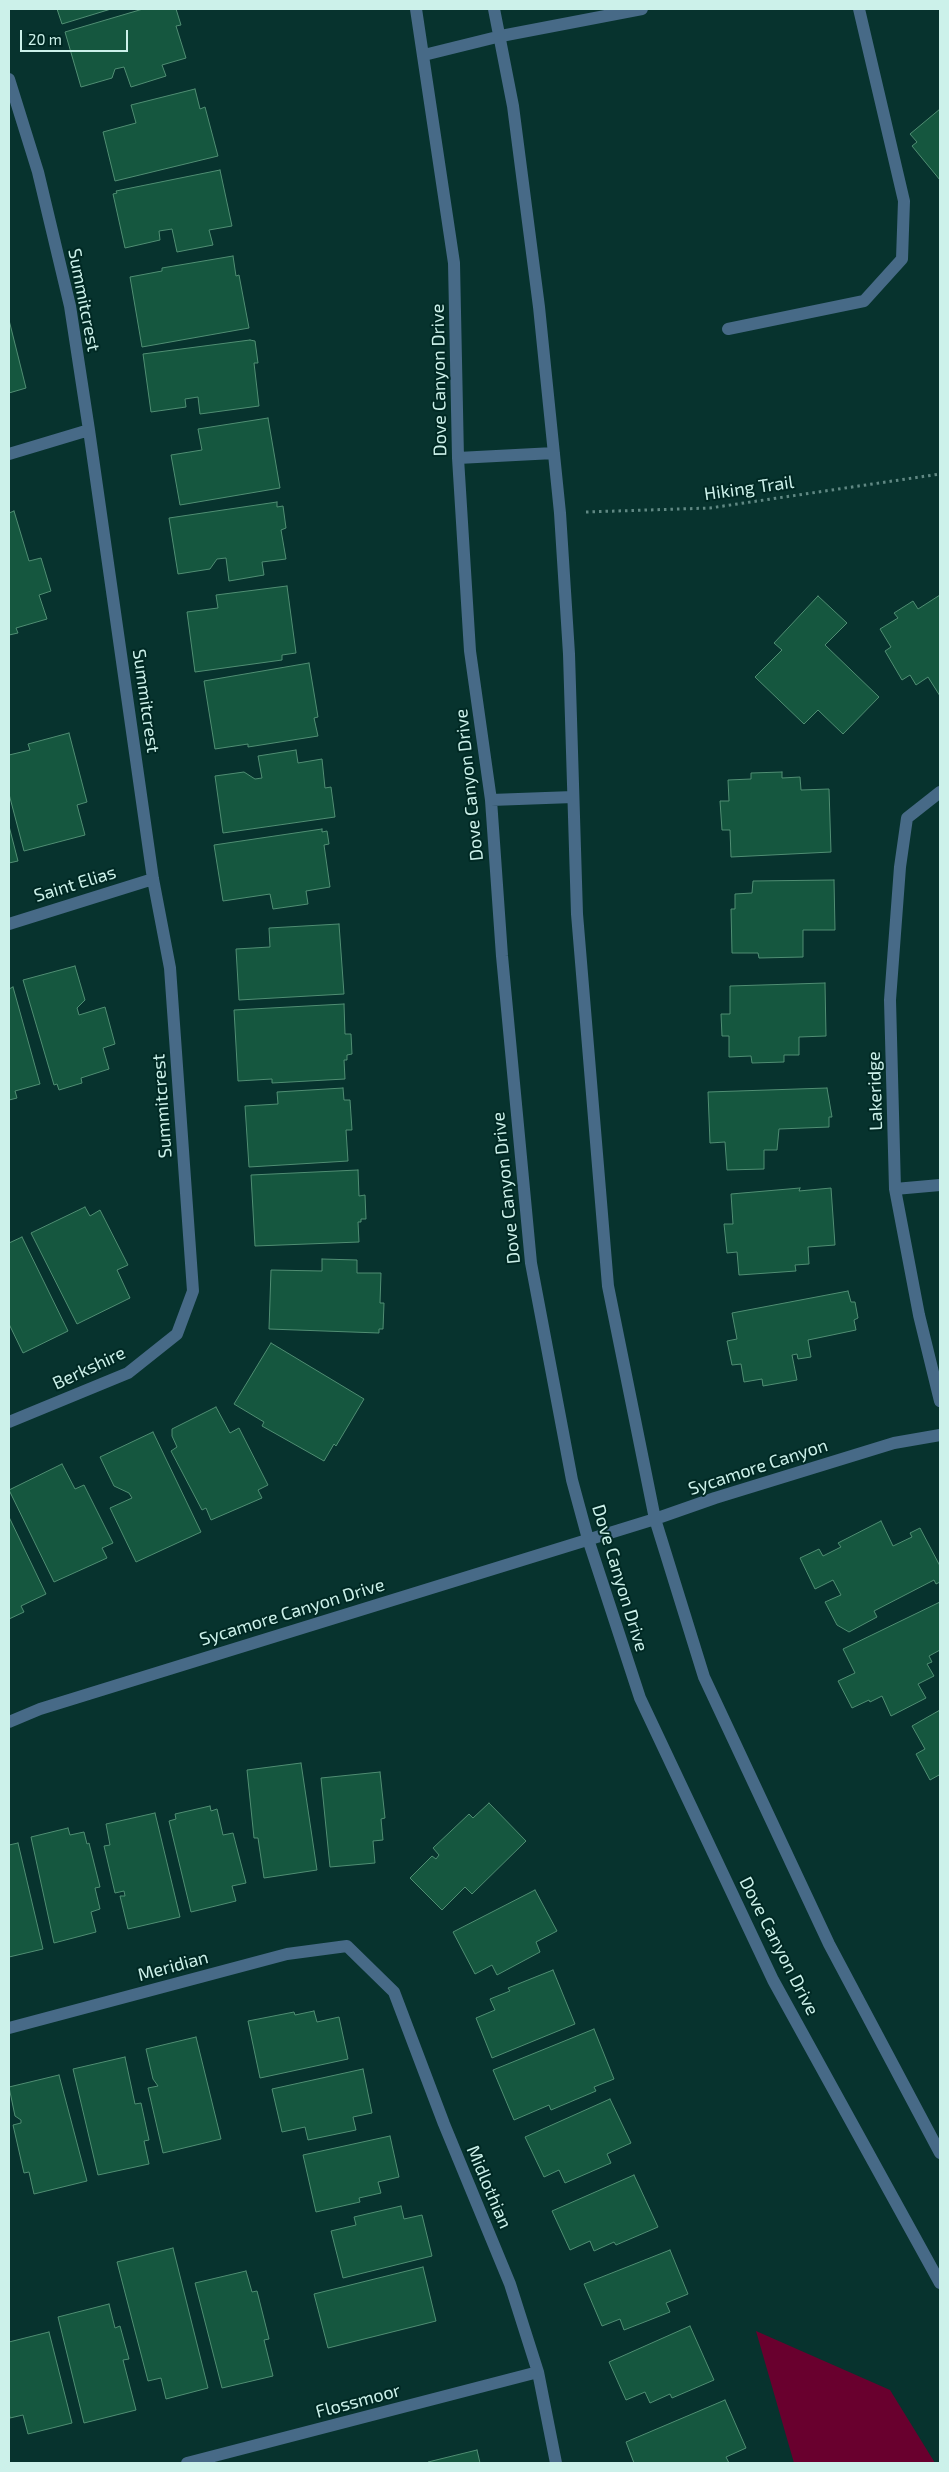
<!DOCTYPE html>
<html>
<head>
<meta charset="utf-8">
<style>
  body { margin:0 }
  #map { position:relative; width:949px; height:2472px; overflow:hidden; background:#07332e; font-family:"Exo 2",sans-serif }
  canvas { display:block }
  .frame { position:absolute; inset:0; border:10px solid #ccf1ea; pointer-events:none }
  .scale { position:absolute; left:20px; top:30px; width:108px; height:22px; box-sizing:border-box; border:2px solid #ccf1ea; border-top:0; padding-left:6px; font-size:15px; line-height:18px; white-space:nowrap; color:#ccf1ea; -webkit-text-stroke:4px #002924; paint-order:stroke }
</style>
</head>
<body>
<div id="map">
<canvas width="949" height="2472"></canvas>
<div class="frame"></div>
<div class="scale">20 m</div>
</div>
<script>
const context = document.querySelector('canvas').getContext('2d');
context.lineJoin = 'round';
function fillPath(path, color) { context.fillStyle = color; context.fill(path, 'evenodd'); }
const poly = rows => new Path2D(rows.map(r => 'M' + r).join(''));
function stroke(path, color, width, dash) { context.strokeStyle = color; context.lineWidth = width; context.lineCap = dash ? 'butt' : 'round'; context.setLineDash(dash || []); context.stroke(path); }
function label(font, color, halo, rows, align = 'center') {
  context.font = font + ' "Exo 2",sans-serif'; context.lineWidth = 4; context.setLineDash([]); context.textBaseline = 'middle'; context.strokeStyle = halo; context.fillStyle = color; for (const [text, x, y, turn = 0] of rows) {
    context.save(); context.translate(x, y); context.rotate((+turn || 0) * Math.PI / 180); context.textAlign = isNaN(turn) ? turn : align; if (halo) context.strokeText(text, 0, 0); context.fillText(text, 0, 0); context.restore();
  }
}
fillPath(poly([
  [756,2331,890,2390,935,2463,794,2463]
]), '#69002e');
const building = poly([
  [57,9,111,9,62,24,57,9],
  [143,9,176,9,181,25,176,26,186,58,162,65,166,76,131,87,124,67,115,69,112,78,81,87,65,32,143,9],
  [195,89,200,109,205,107,218,156,115,181,103,132,136,123,131,105,195,89],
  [940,109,940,180,912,146,917,142,910,134,940,109],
  [220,170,232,226,209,230,213,245,177,252,172,229,159,231,160,240,125,248,113,194,117,193,116,191,220,170],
  [233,256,236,276,239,275,249,328,142,347,130,277,162,271,162,268,233,256],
  [9,320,26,388,9,393,9,320],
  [250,340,255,341,258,363,254,363,259,406,200,414,198,397,185,399,186,407,151,412,143,354,250,340],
  [268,418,280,488,180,505,171,455,202,450,198,429,268,418],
  [277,502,277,507,283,506,286,528,281,530,286,559,262,562,264,575,229,581,226,558,217,559,210,569,178,574,169,518,277,502],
  [14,511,29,561,41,558,51,591,39,595,47,619,16,628,18,633,9,635,9,513,14,511],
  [287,586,296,653,282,655,282,660,195,672,187,612,218,608,216,595,287,586],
  [940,595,940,696,928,677,916,685,910,675,902,680,885,651,891,647,880,629,898,618,894,613,913,601,918,609,940,595],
  [818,596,847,623,825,645,879,697,843,734,818,710,804,724,755,677,782,650,774,643,818,596],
  [309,663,318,717,314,718,318,736,248,747,248,744,215,749,204,681,309,663],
  [69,733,87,802,77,805,85,835,24,851,9,794,9,755,30,750,28,744,69,733],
  [296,750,298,763,322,759,325,788,331,787,335,817,223,833,215,776,244,772,255,779,262,778,258,756,296,750],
  [782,772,782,778,800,777,801,790,829,789,831,852,731,857,730,830,722,830,720,801,729,801,728,780,751,779,751,773,782,772],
  [9,826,18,861,9,863,9,826],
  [322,829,322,832,327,831,329,844,324,845,330,887,306,891,308,904,273,909,270,894,223,901,214,845,322,829],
  [834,880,835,930,803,930,803,957,759,958,758,953,732,953,731,909,735,909,735,894,752,893,753,881,834,880],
  [339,924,344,994,239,1000,236,949,270,947,269,928,339,924],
  [75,966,85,1000,77,1008,79,1015,105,1007,115,1044,103,1048,109,1069,81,1078,82,1083,59,1090,57,1084,54,1085,23,980,75,966],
  [825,983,826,1036,799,1037,799,1055,784,1055,784,1062,752,1063,751,1056,729,1057,729,1036,722,1036,721,1014,730,1014,730,986,825,983],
  [13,987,40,1084,15,1091,17,1098,9,1100,9,989,13,987],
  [344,1004,345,1034,351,1034,352,1054,347,1055,347,1060,344,1060,345,1079,272,1083,272,1079,238,1081,234,1010,344,1004],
  [343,1088,344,1100,350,1100,352,1130,346,1130,348,1161,249,1167,245,1106,278,1104,277,1092,343,1088],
  [827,1088,832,1117,829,1117,829,1127,779,1129,777,1150,764,1150,764,1169,727,1170,725,1142,710,1143,708,1092,827,1088],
  [358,1170,359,1196,365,1195,366,1219,361,1219,361,1222,358,1222,359,1242,255,1246,251,1175,358,1170],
  [800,1188,799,1191,831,1188,835,1245,808,1247,809,1264,795,1265,796,1271,739,1275,737,1252,727,1253,724,1224,733,1224,731,1194,800,1188],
  [85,1207,90,1216,100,1210,128,1265,117,1270,130,1298,77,1324,31,1233,85,1207],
  [22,1237,68,1331,23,1353,9,1324,9,1243,22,1237],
  [322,1259,357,1260,357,1273,381,1273,380,1303,384,1303,383,1329,379,1329,379,1333,269,1329,271,1270,322,1271,322,1259],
  [848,1291,851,1302,855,1302,858,1318,854,1320,856,1330,808,1340,811,1357,798,1359,797,1354,792,1355,797,1380,763,1386,762,1379,744,1382,741,1364,732,1365,727,1341,737,1339,732,1313,848,1291],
  [271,1343,364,1399,336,1446,334,1444,324,1461,262,1426,264,1422,234,1404,271,1343],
  [216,1407,230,1433,239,1428,268,1485,258,1490,262,1498,211,1520,206,1508,202,1510,171,1451,177,1447,172,1436,172,1429,216,1407],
  [153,1432,201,1532,136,1562,110,1508,132,1498,129,1493,114,1486,100,1457,153,1432],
  [62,1464,75,1489,84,1485,113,1543,102,1548,107,1558,54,1582,9,1490,62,1464],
  [9,1517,46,1594,21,1606,24,1612,9,1619,9,1517],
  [881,1521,893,1546,912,1537,910,1533,920,1528,940,1566,940,1582,936,1584,934,1580,874,1611,877,1617,849,1632,837,1625,825,1602,841,1595,833,1580,815,1589,800,1558,819,1549,823,1556,841,1547,838,1543,881,1521],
  [940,1602,940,1650,929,1656,932,1662,927,1664,934,1676,918,1684,926,1698,891,1716,882,1696,870,1702,869,1700,852,1708,838,1681,855,1673,843,1649,940,1602],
  [940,1710,940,1778,939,1775,930,1780,916,1754,925,1749,912,1726,940,1710],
  [301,1763,317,1870,264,1878,258,1838,254,1838,247,1770,301,1763],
  [380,1772,385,1818,381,1819,383,1840,373,1841,375,1863,330,1867,321,1778,380,1772],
  [489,1803,526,1841,472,1894,465,1887,442,1910,410,1878,432,1856,436,1859,439,1855,433,1848,469,1814,473,1818,489,1803],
  [210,1806,211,1811,217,1809,223,1835,233,1833,246,1883,232,1886,236,1901,191,1912,169,1821,176,1819,175,1814,210,1806],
  [155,1813,180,1917,128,1929,120,1896,125,1896,124,1891,115,1893,104,1846,110,1845,106,1824,155,1813],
  [68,1828,70,1835,84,1832,87,1844,89,1843,100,1887,95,1888,100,1909,91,1912,96,1932,54,1943,31,1837,68,1828],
  [18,1843,43,1949,9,1957,9,1845,18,1843],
  [535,1890,557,1931,536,1942,540,1952,497,1975,492,1965,475,1974,453,1932,535,1890],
  [553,1970,575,2024,492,2058,476,2018,495,2010,490,1999,510,1991,508,1988,553,1970],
  [314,2011,317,2022,339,2017,348,2059,260,2078,248,2021,294,2012,295,2015,314,2011],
  [594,2029,614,2079,594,2087,596,2091,551,2110,549,2105,514,2120,493,2070,594,2029],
  [196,2037,221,2139,163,2153,148,2088,158,2086,153,2079,146,2049,196,2037],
  [125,2057,135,2104,141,2103,149,2140,144,2141,149,2164,98,2175,73,2069,125,2057],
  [363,2069,372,2113,353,2117,356,2130,308,2140,305,2127,282,2132,272,2089,363,2069],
  [59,2075,87,2181,34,2194,29,2172,24,2173,13,2125,21,2123,21,2120,15,2116,9,2087,59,2075],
  [610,2099,631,2143,607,2154,611,2163,565,2183,559,2170,544,2177,525,2137,610,2099],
  [390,2136,399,2177,378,2182,381,2193,359,2198,360,2202,316,2212,303,2155,390,2136],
  [634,2175,658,2227,616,2245,614,2242,594,2251,590,2241,570,2250,552,2211,634,2175],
  [401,2206,404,2219,422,2215,432,2256,343,2278,331,2231,356,2225,354,2217,401,2206],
  [173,2248,208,2388,166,2399,161,2378,148,2381,117,2262,173,2248],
  [670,2250,688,2294,666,2303,670,2312,624,2330,620,2319,602,2326,584,2284,670,2250],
  [423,2267,436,2321,328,2348,314,2294,423,2267],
  [246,2271,252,2292,257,2291,269,2339,264,2340,273,2376,222,2388,195,2283,246,2271],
  [109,2304,115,2328,120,2326,129,2359,123,2360,136,2410,84,2423,58,2317,109,2304],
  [690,2326,714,2380,672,2398,670,2394,650,2403,645,2392,626,2400,609,2362,690,2326],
  [49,2332,72,2423,28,2434,23,2415,10,2418,9,2412,9,2342,49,2332],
  [725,2400,746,2448,726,2457,729,2463,634,2463,626,2442,725,2400],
  [477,2450,480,2463,429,2463,428,2462,477,2450]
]);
fillPath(building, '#15573f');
stroke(building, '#508e73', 1);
stroke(poly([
  [586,512,710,508,940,474]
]), '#608883', 3, [2.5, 4]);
stroke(poly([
  [416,9,454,263,458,458,470,651,491,800,502,956,531,1263,572,1480,588,1539,640,1698,773,1980,940,2283],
  [494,9,513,106,539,307,560,513,569,654,577,914,608,1286,655,1519,704,1677,829,1944,940,2153],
  [424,55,501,36,642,9],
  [9,79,38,172,70,306,89,430,153,879,170,968,193,1291,177,1334,128,1373,9,1422],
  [728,329,864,301,902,259,904,201,859,9],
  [9,454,89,430],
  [458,458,554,453],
  [940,792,907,818,900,867,890,1000,895,1189,919,1315,940,1401],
  [491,800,573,797],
  [9,924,153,879],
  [895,1189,940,1185],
  [9,1722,40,1709,655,1519,715,1498,894,1443,940,1435],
  [9,2028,287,1954,347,1946,394,1992,444,2124,510,2284,538,2372,556,2463],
  [187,2463,538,2372]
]), '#476a87', 12);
label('18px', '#ccf1ea', '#002924', [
  ["Summitcrest",84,300,79],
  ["Dove Canyon Drive",439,380,-91],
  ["Hiking Trail",749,488,-8],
  ["Summitcrest",146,701,82],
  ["Dove Canyon Drive",469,785,-96],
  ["Saint Elias",75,884,-17],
  ["Lakeridge",875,1091,-92],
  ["Summitcrest",162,1106,-94],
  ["Dove Canyon Drive",506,1188,-96],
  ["Berkshire",89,1368,-25],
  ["Sycamore Canyon",758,1467,-18],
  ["Dove Canyon Drive",620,1578,73],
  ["Sycamore Canyon Drive",292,1612,-17],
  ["Dove Canyon Drive",779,1946,63],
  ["Meridian",173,1966,-15],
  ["Midlothian",489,2187,67],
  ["Flossmoor",358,2401,-15]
]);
</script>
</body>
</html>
